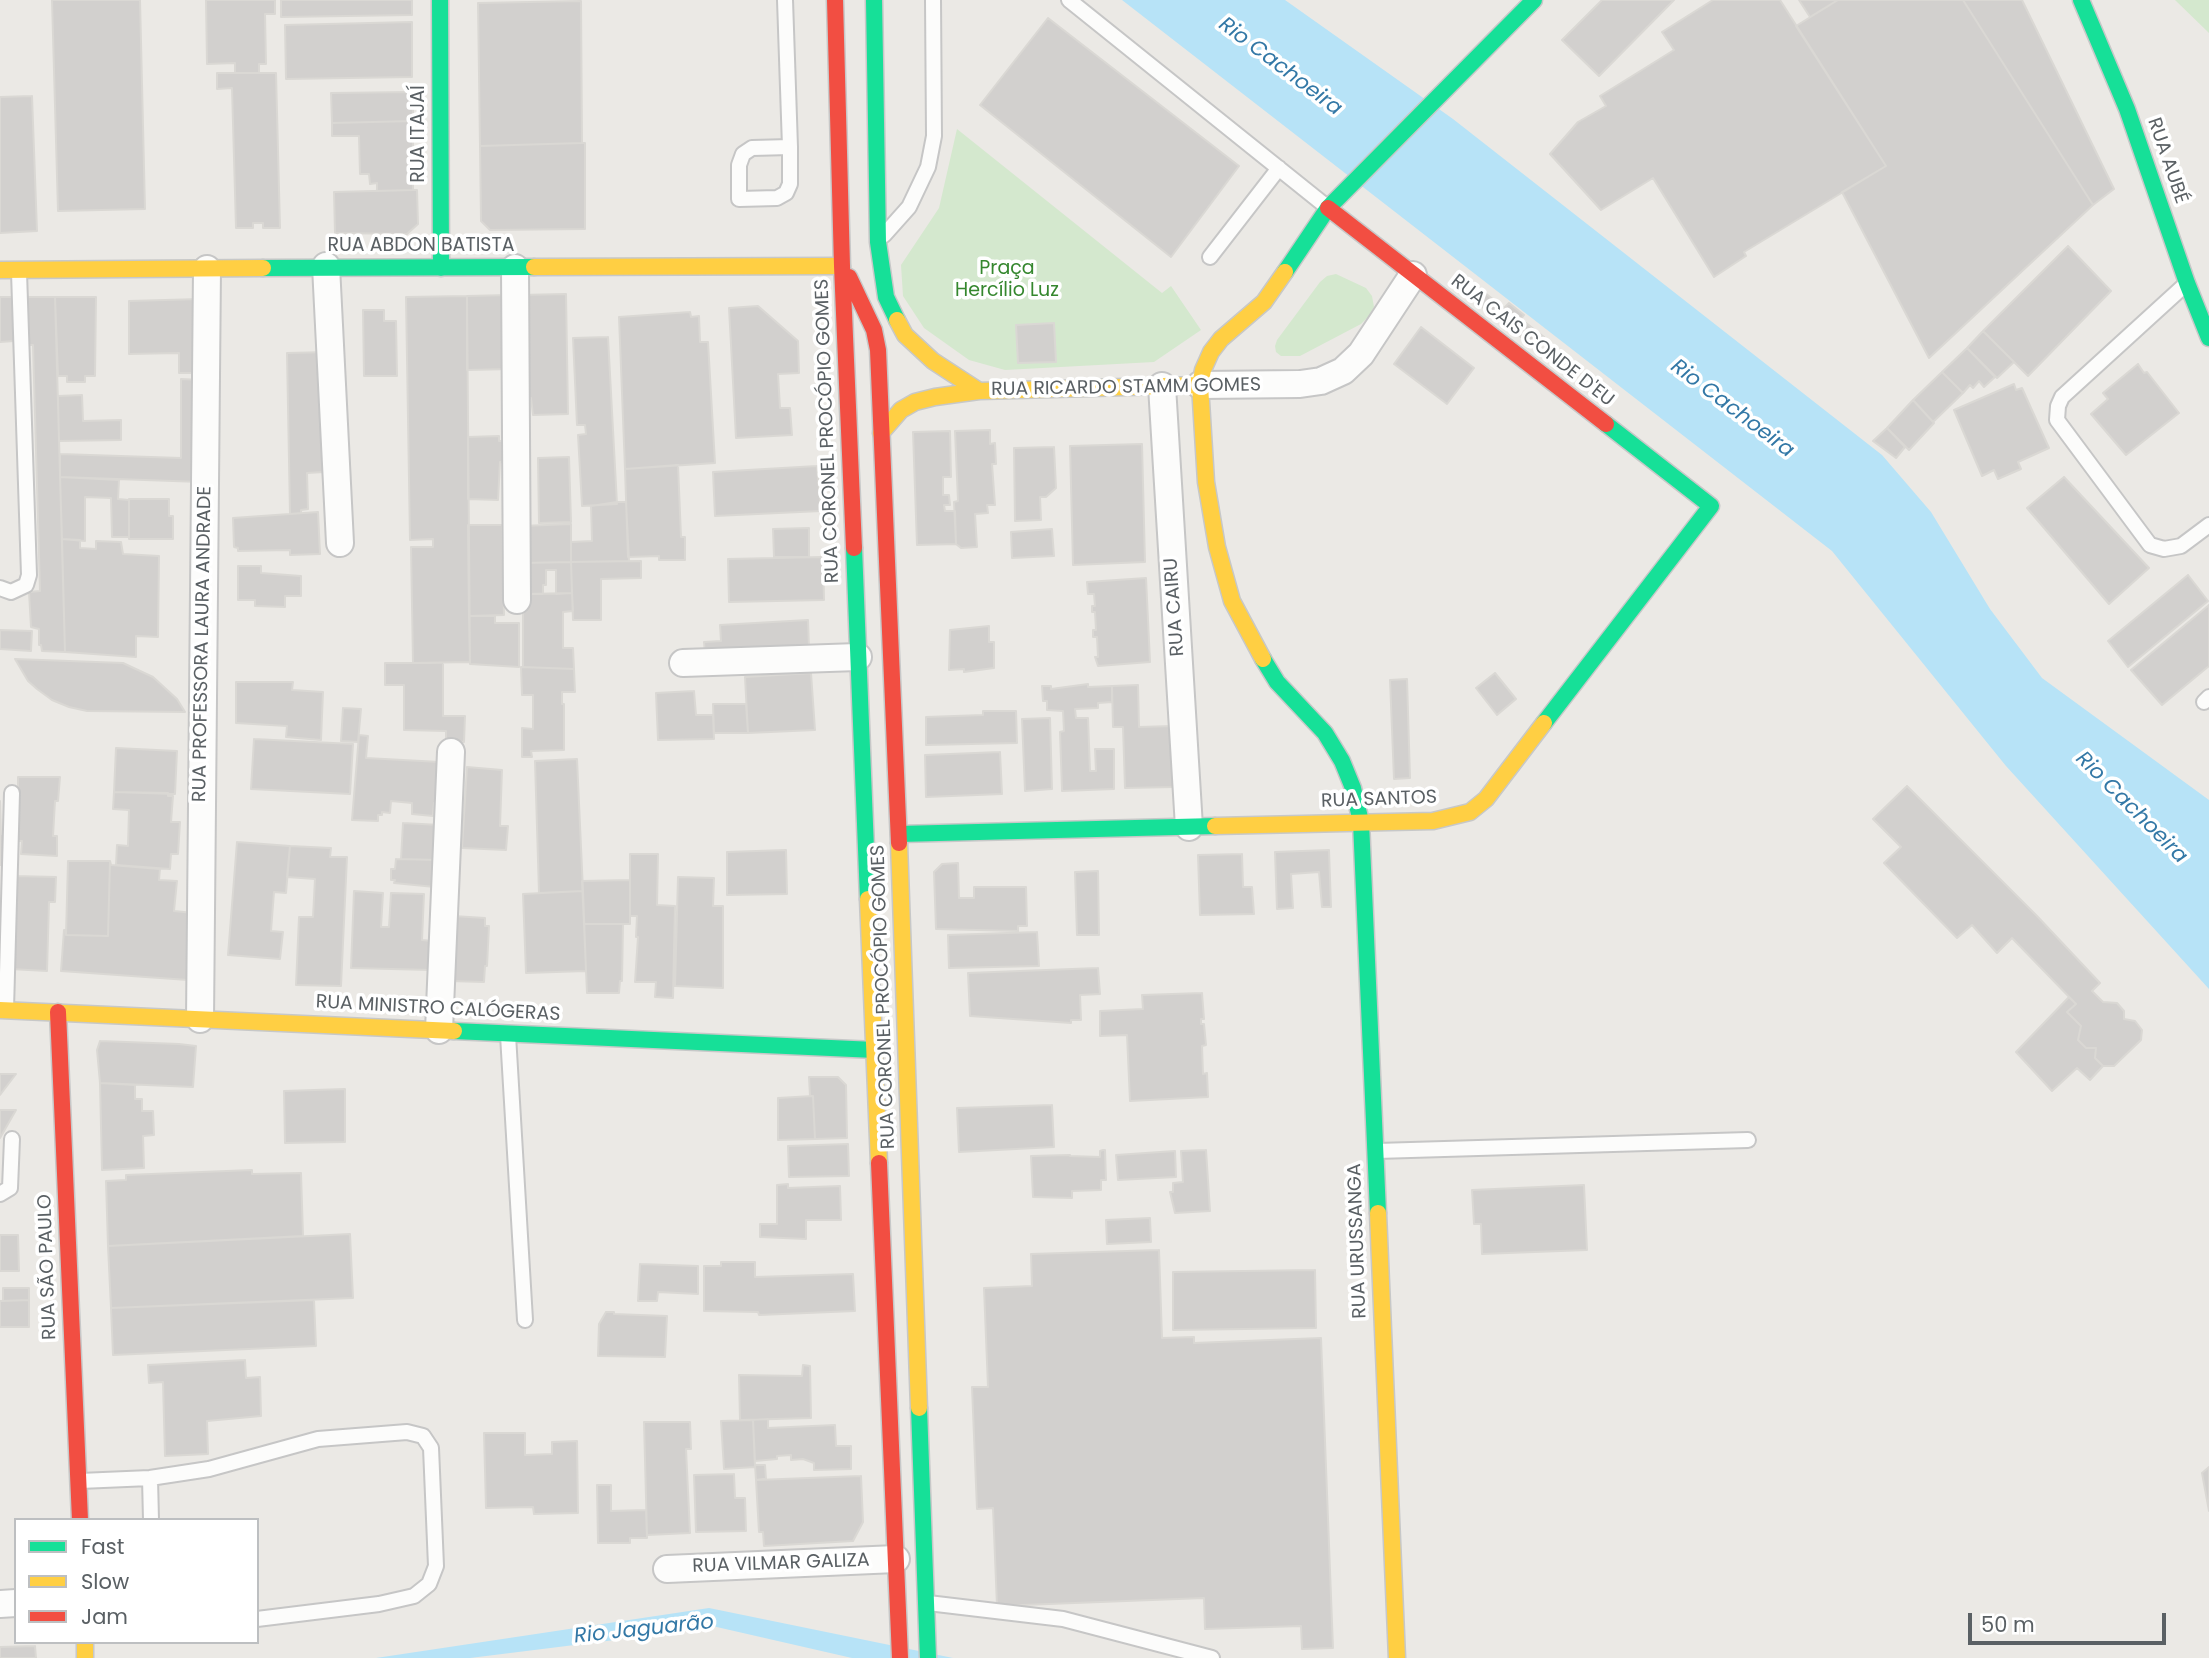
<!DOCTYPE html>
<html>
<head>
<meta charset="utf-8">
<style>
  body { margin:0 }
  #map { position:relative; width:2209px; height:1658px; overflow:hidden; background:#ebe9e5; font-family:Poppins,sans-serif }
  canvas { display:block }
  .legend { position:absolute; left:14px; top:1518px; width:245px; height:126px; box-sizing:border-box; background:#fff; border:2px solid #bdbfc1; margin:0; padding:9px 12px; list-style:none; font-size:21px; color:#5a6064 }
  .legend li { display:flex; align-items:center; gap:14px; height:35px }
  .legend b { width:35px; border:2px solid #bdbfc1 }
  .scale { position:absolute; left:1968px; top:1613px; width:198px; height:32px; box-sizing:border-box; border:4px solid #5a6064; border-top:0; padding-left:9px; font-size:21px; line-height:24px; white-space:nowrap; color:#5a6064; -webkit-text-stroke:5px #fff; paint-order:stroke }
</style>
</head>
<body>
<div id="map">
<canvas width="2209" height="1658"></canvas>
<ul class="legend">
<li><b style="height:9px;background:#16e098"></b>Fast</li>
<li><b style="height:9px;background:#ffcf43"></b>Slow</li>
<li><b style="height:9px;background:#f24e42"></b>Jam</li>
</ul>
<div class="scale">50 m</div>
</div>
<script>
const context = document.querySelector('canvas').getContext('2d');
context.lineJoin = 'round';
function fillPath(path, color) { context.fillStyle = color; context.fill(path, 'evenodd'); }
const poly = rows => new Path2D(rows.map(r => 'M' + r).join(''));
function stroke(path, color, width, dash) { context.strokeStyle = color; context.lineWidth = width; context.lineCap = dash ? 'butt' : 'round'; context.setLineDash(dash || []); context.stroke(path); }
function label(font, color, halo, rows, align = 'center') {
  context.font = font + ' Poppins,sans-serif'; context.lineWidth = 7; context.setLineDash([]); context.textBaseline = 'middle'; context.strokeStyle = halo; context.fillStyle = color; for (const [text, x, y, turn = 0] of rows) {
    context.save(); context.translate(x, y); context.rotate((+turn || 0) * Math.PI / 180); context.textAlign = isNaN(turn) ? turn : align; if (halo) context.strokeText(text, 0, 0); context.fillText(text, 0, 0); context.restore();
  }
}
fillPath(poly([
  [2176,0,2209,0,2209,33,2175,0],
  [957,129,1162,293,1171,286,1201,330,1154,362,1005,370,969,360,924,328,903,296,901,265,939,208],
  [1336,274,1366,288,1372,296,1374,307,1369,316,1361,324,1300,356,1281,356,1276,352,1275,346,1277,340,1320,282,1327,276]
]), '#d4e8ce');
fillPath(poly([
  [1122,0,1285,0,1453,119,1882,455,1931,512,1990,609,2042,678,2209,800,2209,989,2006,766,1832,551],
  [709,1608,953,1658,852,1658,708,1625,671,1633,470,1658,376,1658]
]), '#b7e3f7');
const building = poly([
  [52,0,140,0,145,209,58,211,52,0],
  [206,0,275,0,275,14,265,14,266,64,259,64,259,73,235,73,235,63,207,64,206,0],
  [281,0,412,0,412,15,281,17,281,0],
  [1602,0,1674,0,1599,76,1562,40,1602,0],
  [1713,0,1780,0,1886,166,1744,252,1746,256,1714,277,1653,178,1601,210,1550,154,1578,122,1606,106,1600,96,1674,50,1662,32,1713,0],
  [1799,0,1838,0,1810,17,1799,0],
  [1838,0,1963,0,2093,205,1929,358,1842,192,1886,166,1796,26,1838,0],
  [1963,0,2022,0,2114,189,2093,205,1963,0],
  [581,1,582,143,480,146,478,3,581,1],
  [1048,18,1239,166,1171,257,980,105,1048,18],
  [412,22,412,77,286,79,285,25,412,22],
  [217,73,276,73,280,228,263,228,263,223,253,223,253,228,236,228,232,88,217,89,217,73],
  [413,92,413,121,332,123,331,93,413,92],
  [32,96,37,231,0,233,0,97,32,96],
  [413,121,413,190,377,191,377,183,370,184,369,174,360,174,359,136,332,136,332,123,413,121],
  [582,143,585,143,585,229,490,230,481,221,480,146,582,143],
  [413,190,417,190,418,224,407,234,335,233,334,192,413,190],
  [2068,246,2111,291,2028,376,1983,331,2068,246],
  [1480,289,1504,308,1509,303,1524,315,1521,319,1544,337,1535,348,1472,299,1480,289],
  [566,294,568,414,533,415,531,398,520,399,519,295,566,294],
  [510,295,512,369,467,370,467,296,510,295],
  [467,296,470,662,413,663,411,547,433,547,433,539,410,540,406,297,467,296],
  [0,297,13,297,14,341,0,342,0,297],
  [27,297,55,297,65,652,42,651,41,645,39,645,39,629,31,627,29,592,40,591,33,345,28,345,27,297],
  [55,297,96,297,95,376,85,376,85,382,67,382,67,376,58,376,55,297],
  [201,299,202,373,179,373,179,353,129,354,129,301,201,299],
  [758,306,798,341,799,373,778,374,780,408,790,408,792,435,736,438,729,308,758,306],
  [363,310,384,310,384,321,396,321,397,376,364,376,363,310],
  [690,312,691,317,699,316,700,342,708,342,715,463,625,469,619,317,690,312],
  [1054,323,1056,362,1018,363,1016,325,1054,323],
  [1421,327,1474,368,1447,404,1394,364,1421,327],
  [1983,331,2014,362,1997,378,1967,348,1983,331],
  [608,337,617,504,582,506,578,435,586,434,585,425,577,425,573,338,608,337],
  [1967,348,1995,377,1984,387,1979,381,1973,388,1970,385,1963,393,1942,372,1967,348],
  [329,352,324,472,307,473,308,509,301,510,301,513,290,514,287,353,329,352],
  [2138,364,2144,373,2147,372,2179,413,2126,455,2091,414,2108,399,2103,393,2138,364],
  [1942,372,1963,393,1933,422,1913,400,1942,372],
  [181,379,201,380,201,482,60,477,60,454,181,458,181,379],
  [2014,384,2016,390,2022,388,2049,448,2018,462,2021,469,1998,479,1994,470,1982,476,1954,410,2014,384],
  [82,395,83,421,121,420,121,440,59,441,58,396,82,395],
  [1913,400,1934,423,1909,450,1887,428,1913,400],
  [1887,428,1905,447,1896,458,1873,441,1887,428],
  [990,430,990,444,995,443,996,464,992,464,995,505,987,505,988,513,975,514,977,547,961,548,956,544,954,502,958,501,955,431,990,430],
  [950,431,951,477,943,477,943,495,949,495,950,505,944,505,945,511,955,511,956,544,917,545,913,432,950,431],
  [499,436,499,441,504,441,505,462,500,462,498,500,468,499,468,437,499,436],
  [1142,444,1145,562,1073,565,1070,446,1142,444],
  [1054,447,1056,488,1046,497,1040,497,1041,520,1015,521,1014,448,1054,447],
  [569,457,571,522,539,523,538,458,569,457],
  [678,465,681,537,685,537,685,560,659,560,659,556,628,557,625,469,678,465],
  [817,466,821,511,715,516,713,472,817,466],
  [60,477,119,480,118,499,129,500,129,537,112,537,111,498,85,497,85,541,62,539,60,477],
  [2064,477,2149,568,2109,604,2027,508,2064,477],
  [129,499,169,499,169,516,173,516,173,539,129,539,129,499],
  [617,502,626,502,629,561,571,562,571,542,592,541,591,506,617,502],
  [318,512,320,554,290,555,290,550,238,551,238,548,234,547,233,518,318,512],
  [571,524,571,562,522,563,522,526,571,524],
  [468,525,502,525,504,615,469,616,468,525],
  [809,528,809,557,774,557,773,529,809,528],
  [1052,529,1054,556,1012,558,1011,532,1052,529],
  [62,539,80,540,80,548,96,549,96,541,121,542,123,554,159,556,158,637,136,636,136,657,65,652,62,539],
  [823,557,824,600,729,602,728,559,823,557],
  [641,561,641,578,601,579,601,620,573,620,571,562,641,561],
  [571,562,572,593,556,594,556,570,546,570,546,585,543,585,543,594,523,594,522,563,571,562],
  [238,566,261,566,261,573,301,576,301,596,285,596,285,607,255,606,255,600,238,600,238,566],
  [2188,575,2208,601,2128,667,2108,641,2188,575],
  [1146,578,1150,662,1098,666,1095,657,1098,657,1097,637,1093,637,1093,630,1096,630,1095,612,1092,612,1092,606,1095,606,1094,594,1088,594,1087,582,1146,578],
  [572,593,573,611,563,612,563,648,573,648,574,669,523,667,523,604,527,594,572,593],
  [2209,605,2209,666,2162,705,2131,670,2209,605],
  [469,616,495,616,495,623,519,623,519,667,470,664,469,616],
  [808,620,809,648,705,654,704,642,721,641,720,625,808,620],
  [989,626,989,642,994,642,994,668,964,672,964,669,949,670,950,630,989,626],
  [0,630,32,631,31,651,0,649,0,630],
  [15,659,123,663,153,677,177,699,185,712,87,711,69,707,52,700,37,689,28,681,15,659],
  [385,663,443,663,443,716,465,716,464,742,446,741,446,731,404,730,404,685,385,685,385,663],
  [521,667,574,669,575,692,562,692,562,704,564,704,564,750,531,751,532,757,522,757,522,728,533,729,533,695,522,695,521,667],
  [811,673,815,730,748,733,745,677,811,673],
  [1495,673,1516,699,1497,715,1476,688,1495,673],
  [1407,679,1410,778,1394,779,1390,680,1407,679],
  [236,682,293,682,292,690,323,692,321,740,286,737,287,726,236,723,236,682],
  [1088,684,1088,687,1112,686,1112,702,1098,703,1098,708,1075,709,1076,718,1088,718,1090,771,1096,771,1095,749,1114,749,1114,789,1062,791,1060,732,1064,731,1063,711,1047,710,1047,701,1043,701,1042,686,1051,686,1051,689,1088,684],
  [1138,685,1139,727,1173,726,1174,787,1125,788,1123,727,1113,727,1112,686,1138,685],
  [694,691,696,715,713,715,714,739,658,740,656,693,694,691],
  [713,704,746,704,748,733,714,733,713,704],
  [343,708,361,709,358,742,341,741,343,708],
  [983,711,1016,711,1017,743,926,745,926,717,983,715,983,711],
  [1050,718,1052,789,1025,791,1022,719,1050,718],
  [359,735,368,736,366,758,440,762,437,803,434,803,433,816,412,814,412,803,391,801,390,813,382,812,382,815,378,815,378,821,352,820,359,735],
  [254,739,353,744,350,794,251,789,254,739],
  [116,748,177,751,175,794,114,792,116,748],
  [1000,752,1002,794,926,797,925,755,1000,752],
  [577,759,583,891,539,893,535,761,577,759],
  [467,767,502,770,500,826,508,826,506,850,462,848,467,767],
  [18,777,60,777,58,801,55,801,53,836,57,836,57,856,21,854,22,841,18,841,18,777],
  [1907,786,2037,916,2100,983,2092,991,2103,1002,2117,1003,2124,1011,2124,1019,2135,1021,2142,1030,2141,1040,2114,1066,2103,1066,2095,1058,2096,1048,2086,1048,2078,1040,2081,1026,2067,1012,2076,1004,2012,938,1997,953,1972,925,1957,938,1884,863,1901,847,1873,819,1907,786],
  [114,792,168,793,168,796,173,796,171,822,180,822,178,854,171,854,170,869,116,865,117,845,128,846,129,810,113,809,114,792],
  [0,801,1,834,3,834,3,865,0,865,0,801],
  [403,823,440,825,437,860,401,859,403,823],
  [237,842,290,846,286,893,274,892,271,931,283,932,280,959,228,955,237,842],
  [290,846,331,848,330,857,347,857,341,986,296,985,299,917,313,917,315,879,287,877,290,846],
  [786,850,787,894,727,895,727,852,786,850],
  [1329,850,1331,907,1322,907,1319,872,1291,874,1293,908,1277,909,1275,852,1329,850],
  [630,854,658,854,657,905,675,906,673,998,655,997,656,982,635,982,638,937,636,937,637,916,630,916,630,854],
  [1242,854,1243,887,1252,887,1254,914,1200,915,1198,855,1242,854],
  [396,859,437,860,435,887,394,883,395,880,391,880,391,869,395,869,396,859],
  [68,861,110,861,108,936,66,935,68,861],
  [110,861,111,865,160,869,159,880,177,881,174,911,194,913,188,980,61,971,64,930,66,930,66,935,108,936,110,861],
  [958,863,959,898,974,898,974,887,1026,887,1027,926,1018,926,1018,931,936,929,934,872,942,864,958,863],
  [1098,871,1099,935,1077,935,1075,872,1098,871],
  [14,876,56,877,55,902,49,902,47,971,10,969,14,876],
  [678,877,714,878,713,906,723,906,723,988,675,986,678,877],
  [630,880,630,924,584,924,582,881,630,880],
  [354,891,383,893,381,927,389,927,391,893,424,894,422,940,433,941,431,970,351,968,354,891],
  [583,891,586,971,526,973,523,894,583,891],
  [453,916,485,918,485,926,489,926,487,966,485,966,484,982,449,981,453,916],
  [584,924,623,924,622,981,620,981,619,993,587,993,584,924],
  [1037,932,1039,966,949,968,948,935,1037,932],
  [1098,968,1100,994,1080,995,1081,1020,1071,1020,1071,1023,970,1016,968,973,1098,968],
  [1202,993,1204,1019,1201,1019,1201,1024,1204,1024,1206,1045,1202,1046,1203,1074,1207,1073,1208,1097,1130,1101,1127,1035,1100,1036,1100,1011,1143,1009,1142,995,1202,993],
  [2069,997,2076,1004,2067,1012,2081,1026,2078,1040,2086,1048,2096,1048,2095,1058,2103,1066,2090,1080,2077,1068,2052,1091,2016,1052,2069,997],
  [100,1041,179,1044,196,1046,193,1087,100,1083,97,1050,100,1041],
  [0,1074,16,1074,0,1095,0,1074],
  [809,1077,838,1077,846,1085,847,1138,815,1139,813,1096,810,1096,809,1077],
  [100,1083,135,1085,135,1099,142,1099,142,1111,153,1111,154,1135,143,1136,144,1168,102,1170,100,1083],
  [345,1089,345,1142,285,1143,284,1091,345,1089],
  [813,1096,815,1139,778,1140,778,1098,813,1096],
  [1052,1105,1054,1147,959,1152,957,1108,1052,1105],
  [0,1110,16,1110,0,1138,0,1110],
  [848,1144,849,1176,789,1177,788,1146,848,1144],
  [1103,1150,1105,1150,1106,1180,1101,1180,1101,1190,1072,1191,1072,1198,1033,1197,1031,1156,1070,1155,1070,1156,1100,1157,1100,1151,1103,1150],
  [1206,1150,1210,1211,1175,1213,1170,1192,1173,1192,1173,1183,1183,1182,1181,1151,1206,1150],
  [1175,1151,1176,1177,1118,1180,1116,1155,1175,1151],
  [252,1170,252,1174,301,1173,303,1236,108,1246,106,1181,126,1180,126,1175,252,1170],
  [788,1184,788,1188,840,1186,841,1220,806,1220,806,1239,760,1237,760,1224,777,1224,777,1185,788,1184],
  [1584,1185,1587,1250,1482,1254,1481,1224,1474,1224,1472,1190,1584,1185],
  [1150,1218,1151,1242,1107,1244,1106,1220,1150,1218],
  [350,1234,353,1298,111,1308,108,1246,350,1234],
  [0,1235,18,1235,19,1271,0,1271,0,1235],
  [1159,1250,1162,1338,1194,1337,1194,1343,1321,1338,1333,1648,1302,1649,1301,1626,1205,1629,1204,1598,997,1606,993,1508,977,1509,972,1387,988,1387,984,1288,1032,1286,1031,1254,1159,1250],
  [721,1262,755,1262,755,1277,853,1274,855,1311,759,1315,758,1312,704,1311,704,1266,721,1266,721,1262],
  [640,1264,698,1266,698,1294,658,1292,657,1301,638,1301,640,1264],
  [1315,1270,1316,1328,1173,1330,1173,1272,1315,1270],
  [3,1288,29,1288,29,1300,3,1301,3,1288],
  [29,1300,29,1327,0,1327,0,1301,29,1300],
  [314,1300,316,1346,113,1355,111,1308,314,1300],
  [606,1312,614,1312,614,1314,667,1316,665,1357,598,1356,599,1324,606,1312],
  [245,1360,246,1378,260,1377,261,1416,207,1421,208,1454,165,1456,163,1382,149,1383,148,1365,245,1360],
  [803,1365,810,1366,811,1418,740,1420,739,1375,802,1376,803,1365],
  [768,1419,768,1428,835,1425,836,1446,851,1446,851,1469,814,1470,814,1463,803,1459,791,1460,791,1455,777,1456,777,1459,755,1461,753,1420,768,1419],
  [753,1420,755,1467,724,1469,721,1421,753,1420],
  [644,1422,690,1422,691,1449,686,1449,690,1533,647,1535,644,1422],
  [484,1433,525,1433,525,1455,552,1454,552,1442,577,1441,578,1513,534,1514,533,1507,486,1508,484,1433],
  [755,1465,765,1465,766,1479,756,1480,755,1465],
  [2209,1467,2209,1511,2202,1473,2209,1467],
  [734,1474,735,1498,745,1498,746,1531,696,1532,694,1475,734,1474],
  [861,1476,863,1522,853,1541,764,1546,763,1532,759,1532,756,1480,861,1476],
  [597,1485,611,1485,611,1511,646,1510,647,1538,630,1538,630,1543,598,1543,597,1485],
  [35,1646,36,1658,0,1658,0,1647,35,1646]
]);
fillPath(building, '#d2d0ce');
stroke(building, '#dad8d4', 2);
const lane = poly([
  [785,0,790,147,790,184,786,193,777,198,739,199,739,165,743,154,752,148,790,147],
  [1069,0,1327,207],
  [884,235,909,207,928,167,934,136,933,0],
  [1210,257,1279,168],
  [2186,284,2062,397,2058,406,2057,420,2150,545,2164,549,2181,546,2209,525],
  [0,588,11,592,26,585,29,575,19,272],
  [2204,702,2209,697],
  [6,1009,12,793],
  [508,1035,525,1320],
  [1377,1151,1748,1140],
  [0,1194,10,1188,12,1139],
  [150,1478,151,1520],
  [80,1481,150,1478,209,1469,318,1439,407,1432,423,1436,431,1448,436,1566,429,1584,414,1596,379,1604,257,1619],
  [928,1603,1063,1619,1212,1658]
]);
const street = poly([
  [326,266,340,543],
  [515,268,517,600],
  [1200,385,1300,384,1321,381,1343,371,1361,354,1413,275],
  [1162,386,1189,827],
  [683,663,858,657],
  [200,1019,207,269],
  [439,1030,451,752],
  [667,1569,896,1559],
  [0,1604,16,1603]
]);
const fast = poly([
  [440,0,441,268],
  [874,0,878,242,886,297,897,320],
  [2081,0,2127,109,2187,283,2209,338],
  [263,268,534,267],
  [1285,272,1328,208,1534,0],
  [854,548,868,899],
  [1263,659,1277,682,1325,733,1342,761,1353,788,1361,822,1378,1213],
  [1544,723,1711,506,1606,424],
  [899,834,1215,826],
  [454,1031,875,1050],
  [919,1408,928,1658]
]);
const slow = poly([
  [534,267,842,266],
  [0,270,263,268],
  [897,320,905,335,933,361,979,391],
  [881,433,901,410,915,402,935,397,979,391,1200,385],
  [1263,659,1232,601,1217,547,1206,482,1200,385,1203,370,1211,352,1221,339,1264,302,1285,272],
  [1215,826,1433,821,1470,812,1486,799,1544,723],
  [899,843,919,1408],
  [868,899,879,1163],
  [0,1010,454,1031],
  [1378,1213,1397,1658],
  [85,1642,85,1658]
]);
const jam = poly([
  [835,0,842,266,854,548],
  [1328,208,1606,424],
  [849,277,874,330,878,350,899,843],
  [58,1012,80,1520],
  [879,1163,900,1658]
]);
stroke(lane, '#c6c6c6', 18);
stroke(street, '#c6c6c6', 30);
stroke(fast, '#c7c8c8', 19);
stroke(slow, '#c7c8c8', 19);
stroke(jam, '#c7c8c8', 19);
stroke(lane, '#fcfcfb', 14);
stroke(street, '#fcfcfb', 26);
stroke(fast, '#16e098', 16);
stroke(slow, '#ffcf43', 16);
stroke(jam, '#f24e42', 16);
label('19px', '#5a6064', '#fff', [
  ["RUA ITAJAÍ",419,134,-90],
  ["RUA AUBÉ",2167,161,71],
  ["RUA ABDON BATISTA",421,246],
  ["RUA CAIS CONDE D'EU",1532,341,38],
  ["RUA RICARDO STAMM GOMES",1126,388,-1],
  ["RUA CORONEL PROCÓPIO GOMES",828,431,-92],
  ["RUA CAIRU",1175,607,-94],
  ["RUA PROFESSORA LAURA ANDRADE",203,644,-89],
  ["RUA SANTOS",1379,800,-2],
  ["RUA CORONEL PROCÓPIO GOMES",884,997,-92],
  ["RUA MINISTRO CALÓGERAS",438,1009,3],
  ["RUA URUSSANGA",1358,1241,-92],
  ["RUA SÃO PAULO",48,1267,-92],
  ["RUA VILMAR GALIZA",781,1564,-2]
]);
label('19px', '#35872e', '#fff', [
  ["Praça",1007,269],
  ["Hercílio Luz",1007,291]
]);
label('italic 21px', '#3378a6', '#fff', [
  ["Rio Cachoeira",1280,67,37],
  ["Rio Cachoeira",1732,409,37],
  ["Rio Cachoeira",2131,808,45],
  ["Rio Jaguarão",644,1630,-6]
]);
</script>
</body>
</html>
